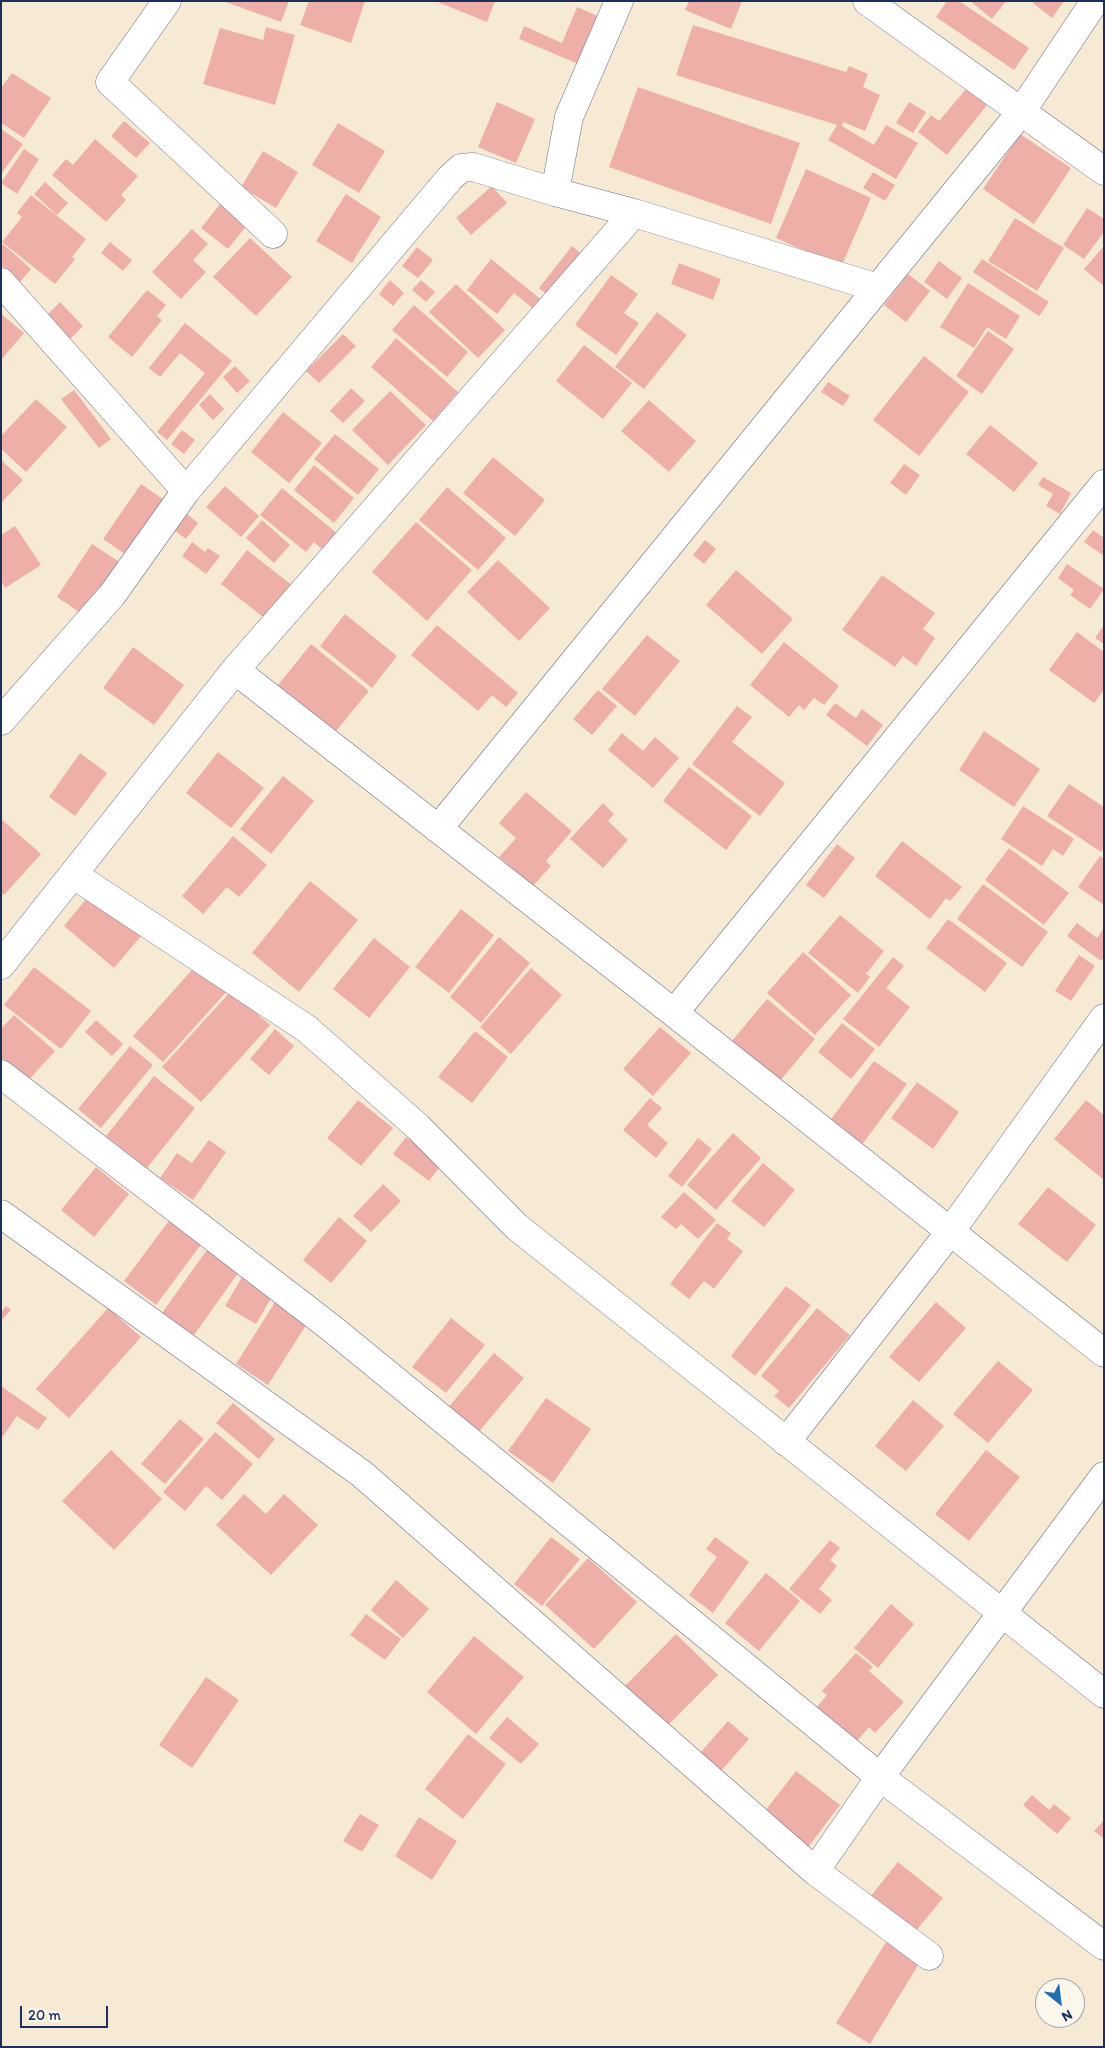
<!DOCTYPE html>
<html>
<head>
<meta charset="utf-8">
<style>
  body { margin:0 }
  #map { position:relative; width:1105px; height:2048px; overflow:hidden; background:#f7ead5; font-family:Itim,sans-serif }
  canvas { display:block }
  .frame { position:absolute; inset:0; border:2px solid #1b2f5e; pointer-events:none }
  .north { position:absolute; left:1035px; top:1978px; width:50px; height:50px; box-sizing:border-box; background:#fbf7ec; border:1px solid #a1a7b3; border-radius:50%; rotate:151deg; font-size:14px; font-weight:700; line-height:20px; text-align:center; color:#1b2f5e }
  .north::after { content:''; display:block; margin:auto; width:18px; height:22px; background:#1f6fb2; clip-path:polygon(50% 0,100% 100%,50% 72%,0 100%) }
  .scale { position:absolute; left:20px; top:2006px; width:88px; height:22px; box-sizing:border-box; border:2px solid #1b2f5e; border-top:0; padding-left:6px; font-size:15px; line-height:18px; white-space:nowrap; color:#1b2f5e; -webkit-text-stroke:4px #fbf7ec; paint-order:stroke }
</style>
</head>
<body>
<div id="map">
<canvas width="1105" height="2048"></canvas>
<div class="frame"></div>
<div class="north">N</div>
<div class="scale">20 m</div>
</div>
<script>
const context = document.querySelector('canvas').getContext('2d');
context.lineJoin = 'round';
function fillPath(path, color) { context.fillStyle = color; context.fill(path, 'evenodd'); }
const poly = rows => new Path2D(rows.map(r => 'M' + r).join(''));
function stroke(path, color, width, dash) { context.strokeStyle = color; context.lineWidth = width; context.lineCap = dash ? 'butt' : 'round'; context.setLineDash(dash || []); context.stroke(path); }
fillPath(poly([
  [223,1,289,1,281,22],
  [309,1,365,1,351,43,300,25],
  [435,1,495,1,487,22],
  [689,1,742,1,731,29,685,10],
  [947,1,959,1,1029,48,1014,70,936,17],
  [970,1,1006,1,992,19],
  [1035,1,1064,1,1052,18,1033,3],
  [577,7,602,18,581,65,519,39,524,26,562,43],
  [693,25,846,72,849,66,868,74,863,87,880,95,865,131,843,122,842,126,874,145,886,125,918,143,896,179,828,140,837,125,676,75],
  [266,27,295,35,275,105,203,84,220,28,263,40],
  [12,73,51,98,24,138,1,123,1,88],
  [638,87,800,143,771,224,609,167],
  [966,89,987,105,947,155,918,132,931,115,939,121],
  [497,102,535,119,516,163,478,147],
  [909,102,926,112,913,133,896,123],
  [124,121,150,143,136,158,111,136],
  [338,123,385,151,359,193,312,165],
  [1,129,23,144,1,174],
  [1020,134,1071,168,1034,224,983,189],
  [95,139,138,176,121,195,126,200,106,222,52,175,66,159,73,165],
  [24,149,39,159,17,194,1,183],
  [263,151,298,172,276,208,241,187],
  [806,169,871,198,841,267,776,238],
  [873,172,895,185,885,201,863,188],
  [45,182,68,203,57,215,34,194],
  [492,186,507,203,471,235,456,218],
  [346,194,381,217,352,263,316,241],
  [31,195,86,239,72,257,75,259,55,284,2,242,22,217,17,213],
  [220,204,247,225,228,249,201,228],
  [1087,208,1104,219,1104,232,1084,259,1063,245],
  [1015,218,1064,248,1037,291,988,261],
  [192,229,208,244,193,260,206,272,181,299,152,272],
  [250,238,292,277,256,316,213,277],
  [110,242,132,260,123,271,101,253],
  [3,244,31,269,20,282,1,265,1,247],
  [572,246,583,255,550,297,539,288],
  [417,247,433,260,418,278,402,266],
  [1103,247,1104,247,1104,286,1084,269],
  [491,259,544,302,536,311,514,293,497,314,467,290],
  [982,259,1049,302,1039,316,973,272],
  [939,261,962,278,947,299,924,282],
  [679,263,721,279,713,300,671,284],
  [908,274,930,291,906,322,884,305],
  [611,275,638,294,624,313,639,323,616,355,575,325],
  [390,280,404,293,393,306,379,294],
  [421,280,435,292,426,302,412,290],
  [968,283,1020,316,1006,339,987,327,974,348,940,327],
  [456,284,505,330,478,358,429,312],
  [147,290,166,305,157,316,162,320,132,357,108,337],
  [60,302,83,326,69,340,46,316],
  [414,305,468,352,447,377,392,330],
  [657,312,687,335,644,389,615,367],
  [1,314,24,333,1,360],
  [185,323,232,361,167,440,157,432,205,373,180,353,160,377,149,368],
  [988,331,1014,349,982,394,956,376],
  [343,334,356,346,319,383,306,371],
  [396,338,458,392,433,421,371,367],
  [584,345,632,383,603,419,556,381],
  [924,356,969,392,919,456,873,420],
  [235,366,250,381,237,393,223,377],
  [828,382,850,396,843,406,821,392],
  [351,388,365,401,343,423,330,411],
  [74,390,111,439,99,448,61,399],
  [390,391,426,425,388,465,352,430],
  [210,394,224,409,213,420,199,405],
  [36,399,67,427,26,472,1,449,1,436],
  [649,400,696,441,669,472,621,431],
  [283,412,322,443,289,483,251,452],
  [990,425,1038,463,1014,492,966,454],
  [182,430,195,440,184,454,171,444],
  [335,434,379,469,358,495,314,459],
  [493,457,545,500,515,536,463,493],
  [1,460,23,480,1,503],
  [904,464,920,475,906,495,890,483],
  [314,465,354,498,334,523,294,490],
  [1043,477,1071,493,1060,514,1046,506,1053,494,1038,485],
  [141,484,167,502,128,556,103,539],
  [225,486,259,516,241,537,206,507],
  [447,487,506,538,478,570,419,520],
  [282,488,339,535,325,552,314,542,306,552,260,515],
  [187,514,198,523,186,539,174,530],
  [262,520,290,545,274,563,246,538],
  [416,522,472,570,427,621,372,572],
  [15,526,41,565,5,588,1,581,1,535],
  [1093,530,1104,538,1104,556,1084,542],
  [705,540,716,549,704,564,693,555],
  [192,542,205,552,208,548,220,556,206,574,182,556],
  [92,544,121,563,85,616,57,597],
  [247,550,293,586,267,620,221,584],
  [498,560,550,608,519,641,467,592],
  [1067,564,1104,589,1090,609,1070,595,1074,590,1058,578],
  [736,570,793,619,762,654,706,605],
  [882,575,935,613,923,629,935,638,916,666,903,656,895,667,842,630],
  [345,614,397,656,372,688,320,646],
  [437,625,518,693,506,707,492,695,478,711,411,655],
  [1104,625,1104,644,1095,638],
  [1077,632,1104,652,1104,690,1094,703,1049,670],
  [647,635,680,661,635,716,602,689],
  [784,642,839,686,824,705,814,698,804,710,799,705,789,717,750,685],
  [311,644,369,691,336,731,278,685],
  [133,647,184,685,154,725,103,688],
  [598,690,617,706,592,735,573,719],
  [835,703,856,718,862,709,883,725,867,746,826,715],
  [737,706,752,717,732,742,785,783,760,816,692,764],
  [984,731,1040,769,1014,807,959,770],
  [622,733,643,751,655,737,679,758,653,788,608,750],
  [218,752,264,788,231,828,186,793],
  [80,753,107,773,75,816,49,797],
  [689,767,752,816,726,850,663,801],
  [283,776,314,801,271,854,240,829],
  [1069,784,1104,807,1104,848,1101,852,1047,816],
  [526,792,572,831,546,861,551,866,533,886,499,857,516,838,499,823],
  [603,803,614,814,608,821,628,840,603,868,570,839],
  [1023,806,1074,839,1063,856,1053,849,1042,866,1001,839],
  [1,819,41,854,4,895,1,892],
  [233,836,267,865,239,897,227,887,203,914,182,896],
  [902,841,962,887,950,901,946,898,930,919,875,876],
  [837,844,855,858,824,898,806,885],
  [1009,848,1069,893,1044,925,985,880],
  [1100,856,1104,859,1104,905,1078,887],
  [310,881,358,920,299,992,252,953],
  [983,884,1048,932,1022,967,957,919],
  [91,893,142,935,114,968,64,926],
  [461,909,494,935,449,993,415,967],
  [840,915,884,951,866,974,870,977,858,993,808,953],
  [948,919,1007,963,985,992,926,948],
  [1077,923,1097,938,1104,928,1104,957,1101,961,1067,936],
  [499,937,530,963,481,1023,450,997],
  [374,938,410,967,369,1018,333,989],
  [803,952,851,995,815,1035,767,993],
  [1079,955,1095,966,1071,1001,1055,991],
  [893,957,904,966,886,988,910,1007,879,1047,843,1019],
  [198,963,228,990,163,1062,133,1036],
  [34,967,91,1011,61,1049,4,1005],
  [531,968,562,995,511,1054,480,1027],
  [231,991,270,1025,201,1102,162,1067],
  [767,999,815,1039,779,1082,731,1042],
  [14,1015,55,1051,27,1082,1,1058,1,1029],
  [96,1020,123,1044,112,1056,85,1032],
  [842,1023,875,1049,851,1079,818,1052],
  [660,1027,691,1053,653,1096,623,1069],
  [275,1029,294,1046,269,1075,250,1059],
  [475,1031,508,1057,472,1103,438,1077],
  [130,1046,153,1065,101,1128,78,1109],
  [874,1061,907,1084,861,1146,829,1122],
  [154,1076,195,1108,147,1168,106,1136],
  [917,1082,959,1112,933,1149,891,1118],
  [650,1098,662,1108,647,1125,668,1143,656,1158,623,1130],
  [358,1100,393,1128,361,1166,327,1138],
  [1086,1100,1104,1115,1104,1180,1054,1139],
  [733,1133,761,1158,716,1210,687,1185],
  [406,1137,442,1164,429,1181,393,1154],
  [698,1138,712,1149,682,1187,668,1176],
  [209,1140,226,1152,193,1200,160,1178,177,1153,192,1163],
  [763,1163,795,1190,764,1227,731,1201],
  [96,1167,129,1194,94,1237,61,1210],
  [383,1184,401,1201,371,1232,353,1216],
  [1048,1187,1096,1225,1067,1262,1018,1224],
  [684,1192,716,1220,698,1239,681,1224,676,1229,661,1217],
  [339,1217,367,1241,331,1283,303,1260],
  [171,1218,203,1242,156,1305,124,1281],
  [717,1223,731,1233,727,1239,743,1251,714,1289,704,1281,689,1299,670,1284],
  [209,1247,241,1269,194,1335,162,1313],
  [242,1277,273,1295,256,1324,225,1306],
  [786,1286,811,1305,755,1376,731,1356],
  [277,1299,310,1319,268,1385,236,1364],
  [936,1302,966,1328,919,1382,889,1357],
  [6,1306,11,1310,1,1321,1,1312],
  [108,1308,141,1337,69,1418,36,1389],
  [817,1308,850,1335,789,1408,774,1396,779,1391,761,1376],
  [451,1318,485,1345,446,1393,412,1367],
  [494,1353,524,1378,476,1435,446,1410],
  [998,1361,1033,1390,988,1443,953,1414],
  [1,1386,47,1418,38,1430,17,1416,1,1439],
  [546,1398,591,1429,553,1483,508,1451],
  [913,1400,944,1426,906,1471,875,1446],
  [233,1403,275,1439,259,1459,216,1423],
  [180,1419,204,1439,165,1484,141,1464],
  [215,1432,253,1464,222,1500,206,1486,185,1511,163,1492],
  [111,1450,162,1499,114,1550,62,1501],
  [986,1450,1020,1477,969,1541,935,1514],
  [244,1494,266,1514,284,1494,318,1525,271,1575,216,1525],
  [551,1537,580,1559,542,1606,514,1584],
  [715,1537,749,1562,713,1613,689,1595,717,1557,706,1549],
  [830,1540,840,1548,830,1560,837,1566,819,1589,832,1600,820,1614,789,1589],
  [588,1558,637,1602,594,1649,545,1605],
  [766,1573,800,1601,759,1651,725,1623],
  [396,1580,429,1609,403,1638,371,1610],
  [891,1604,914,1624,878,1668,854,1648],
  [366,1614,401,1639,385,1660,350,1635],
  [676,1634,718,1675,666,1727,624,1687],
  [474,1636,524,1677,476,1734,427,1692],
  [856,1653,873,1667,869,1671,904,1702,875,1733,869,1727,850,1749,811,1714,827,1695,822,1691],
  [206,1677,239,1700,192,1768,159,1745],
  [507,1717,539,1744,521,1764,489,1738],
  [728,1721,749,1739,715,1778,694,1760],
  [468,1734,506,1764,463,1819,425,1789],
  [796,1771,840,1805,806,1850,761,1816],
  [1032,1795,1049,1810,1054,1804,1071,1818,1057,1834,1023,1805],
  [360,1814,379,1825,362,1852,343,1841],
  [419,1817,457,1841,432,1880,395,1856],
  [1104,1820,1104,1839,1094,1831],
  [898,1862,943,1898,915,1932,870,1897],
  [886,1942,920,1962,870,2044,836,2023]
]), '#efafa9');
const minor = poly([
  [167,1,110,82,273,234],
  [867,1,1104,171],
  [555,192,634,213,878,288],
  [1,282,186,491],
  [235,670,674,1013,1104,1353],
  [1,721,112,595,186,491,450,178,461,168,473,167,555,192,569,117,619,1],
  [438,829,1021,112,1095,1],
  [74,875,307,1029,418,1127,517,1227,1104,1694],
  [1,965,235,670,634,213],
  [674,1013,1104,484],
  [1,1074,330,1327,880,1777,1104,1946],
  [1,1214,362,1474,815,1871,929,1956],
  [786,1442,950,1232,1104,1018],
  [815,1871,880,1777,1104,1476]
]);
stroke(minor, '#687088', 29);
stroke(minor, '#fff', 28);
</script>
</body>
</html>
